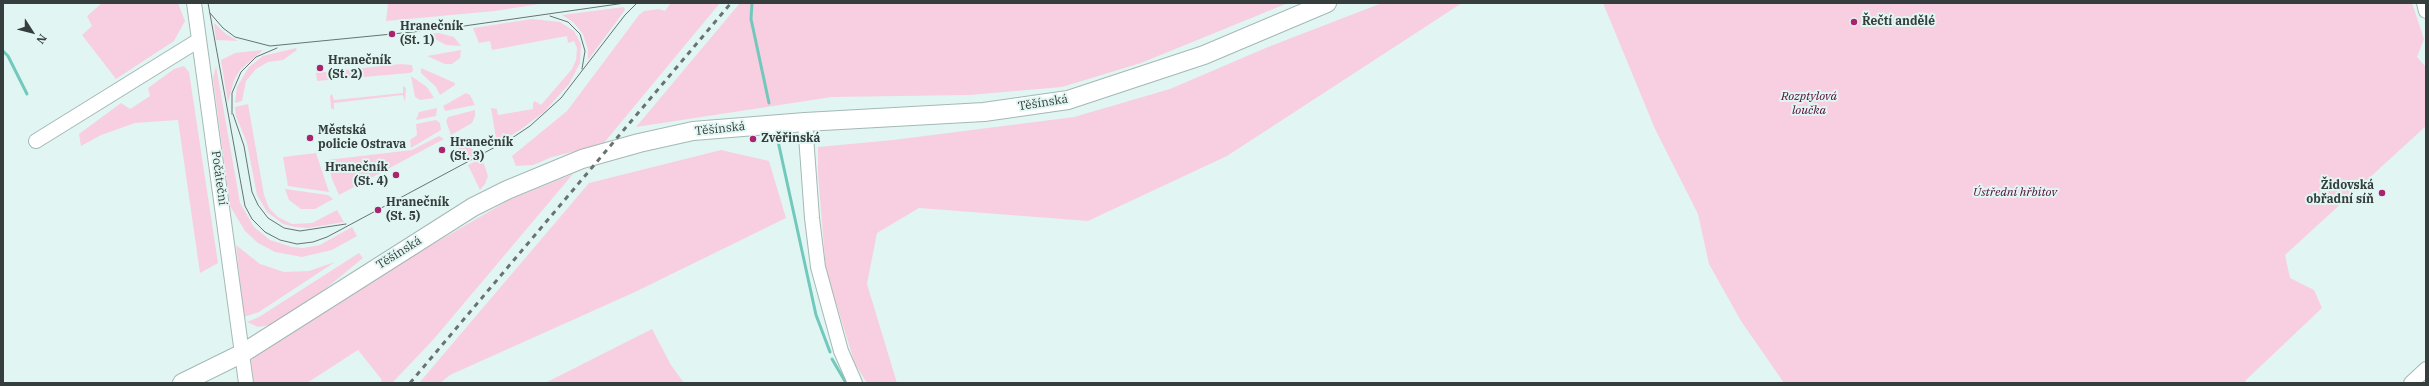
<!DOCTYPE html>
<html>
<head>
<meta charset="utf-8">
<style>
  body { margin:0 }
  #map { position:relative; width:2429px; height:386px; overflow:hidden; background:#e1f6f2; font-family:"IBM Plex Serif",serif }
  canvas { display:block }
  .frame { position:absolute; inset:0; border:4px solid #353e3c; pointer-events:none }
  .north { position:absolute; left:12px; top:12px; width:40px; height:40px; -webkit-text-stroke:3px #e1f6f2; paint-order:stroke; rotate:126deg; font-size:11px; font-weight:700; line-height:16px; text-align:center; color:#353e3c }
  .north::after { content:''; display:block; margin:auto; width:14px; height:18px; background:#353e3c; clip-path:polygon(50% 0,100% 100%,50% 72%,0 100%) }
</style>
</head>
<body>
<div id="map">
<canvas width="2429" height="386"></canvas>
<div class="frame"></div>
<div class="north">N</div>
</div>
<script>
const context = document.querySelector('canvas').getContext('2d');
context.lineJoin = 'round';
function fillPath(path, color) { context.fillStyle = color; context.fill(path, 'evenodd'); }
const poly = rows => new Path2D(rows.map(r => 'M' + r).join(''));
function stroke(path, color, width, dash) { context.strokeStyle = color; context.lineWidth = width; context.lineCap = dash ? 'butt' : 'round'; context.setLineDash(dash || []); context.stroke(path); }
function label(font, color, halo, rows, align = 'center') {
  context.font = font + ' "IBM Plex Serif",serif'; context.lineWidth = 4; context.setLineDash([]); context.textBaseline = 'middle'; context.strokeStyle = halo; context.fillStyle = color; for (const [text, x, y, turn = 0] of rows) {
    context.save(); context.translate(x, y); context.rotate((+turn || 0) * Math.PI / 180); context.textAlign = isNaN(turn) ? turn : align; if (halo) context.strokeText(text, 0, 0); context.fillText(text, 0, 0); context.restore();
  }
}
fillPath(poly([
  [102,3,178,3,185,21,174,41,116,79,82,35,92,26,87,16],
  [388,3,545,3,495,11,386,21],
  [676,3,720,3,603,144,552,157,533,165,516,166,512,156,567,111,639,15,644,11,659,9,665,11,670,4],
  [740,3,1288,3,1141,63,1062,87,970,95,832,97,636,127],
  [1382,3,1462,3,1227,156,1088,221,919,208,877,233,867,284,897,383,867,383,855,364,826,271,818,174,818,147,893,140,1074,117,1170,89,1268,47],
  [1603,3,2412,3,2424,39,2417,57,2426,67,2426,126,2285,255,2290,278,2314,290,2322,308,2245,381,2247,383,1784,383,1741,321,1709,264,1698,214,1655,129],
  [624,7,625,10,588,60,588,50,583,34,573,22,562,15],
  [532,19,560,22,574,31,581,44,580,63,569,84,544,112,520,130,497,144,491,108,497,109,498,115,533,109,533,103,535,101,541,105,572,69,576,60,577,48,574,41,568,43,567,36,492,50,490,41,479,43,473,28],
  [214,23,226,34,238,41,216,40],
  [439,33,454,37,461,46,446,45,426,34],
  [296,48,297,50,283,60,268,62,256,69,246,81,242,101,235,103,237,87,249,67,263,56],
  [263,50,240,70,234,80,228,103,221,60,235,53],
  [461,50,460,58,452,64,445,64,427,56],
  [401,64,412,65,413,71,410,73,317,81,316,73],
  [184,66,189,72,218,263,200,273,178,120,135,123,101,135,81,146,79,134,121,103,130,109,150,96,148,88,174,69],
  [216,66,240,203,254,227,270,240,292,247,303,248,320,245,352,227,357,236,332,250,302,257,275,252,258,243,245,231,230,206,213,78],
  [421,68,455,83,455,85,440,95,436,87,421,73],
  [411,76,427,87,434,98,420,100,415,97],
  [403,86,406,88,405,102,403,95,334,103,334,110,331,108,330,96,332,94,334,100,403,93],
  [466,93,470,95,475,105,445,111,443,106],
  [248,104,264,195,269,208,278,217,292,224,312,223,337,210,344,222,308,228,295,227,283,224,267,212,257,195,247,143,236,116,235,107],
  [437,108,436,116,416,120,419,112],
  [475,110,475,116,472,123,451,135,446,121,448,117],
  [436,120,440,123,441,130,411,148,410,140,417,135,416,124],
  [439,136,444,139,339,195,332,179,327,160,412,150],
  [458,147,469,147,479,153,465,161],
  [721,150,769,161,786,218,635,292,450,375,440,383,419,383,589,183],
  [316,153,329,192,288,186,283,157],
  [482,158,488,176,485,184,480,190,468,165],
  [573,174,433,340,392,383,380,383,382,380,358,350,307,383,254,383,251,361,259,352,392,268,509,200],
  [285,189,328,195,333,199,315,209,301,209,289,200],
  [236,245,260,264,284,272,309,271,335,262,259,312,244,317],
  [359,253,363,258,324,290,270,325,258,327,247,322,259,317],
  [652,329,671,365,684,383,545,383]
]), '#f8cfe0');
stroke(poly([
  [752,3,751,19,769,103],
  [3,51,8,56,27,94],
  [778,141,816,315,830,352],
  [832,359,846,383]
]), '#72c8bd', 3);
const minor = poly([
  [194,3,246,383],
  [2424,3,2426,11],
  [805,122,812,218,818,267,841,351,855,383],
  [36,141,199,40],
  [2411,383,2426,369]
]);
const major = poly([
  [182,383,243,353,473,207,507,190,582,159,639,143,693,131,805,122,984,112,1068,100,1204,55,1327,3]
]);
stroke(minor, '#a4b8b5', 16);
stroke(major, '#a4b8b5', 20);
stroke(minor, '#fff', 14);
stroke(major, '#fff', 18);
stroke(poly([
  [208,3,245,206,252,219,265,232,280,240,297,244,313,242,327,237,512,138,530,126,561,98,625,15,637,3],
  [210,13,223,28,235,37,270,46,443,29,625,3],
  [550,16,568,22,580,34,585,51,582,69],
  [232,114,232,93,241,72,256,57,277,48],
  [233,114,244,146,252,192,258,205,268,218,284,228,300,231,346,224]
]), '#677371', 1);
stroke(poly([
  [410,383,731,3]
]), '#677371', 3, [5, 5]);
for (const [x, y, r, color] of [
  [1854,22,4,"#a8246f"],
  [392,34,4,"#a8246f"],
  [320,68,4,"#a8246f"],
  [310,138,4,"#a8246f"],
  [753,139,4,"#a8246f"],
  [442,150,4,"#a8246f"],
  [396,175,4,"#a8246f"],
  [2382,193,4,"#a8246f"],
  [378,210,4,"#a8246f"]
]) { const dot = new Path2D(); dot.arc(x, y, r, 0, 2 * Math.PI); context.fillStyle = color; context.fill(dot); stroke(dot, '#e1f6f2', 1.5); }
label('bold 12px', '#353e3c', '#e1f6f2', [
  ["Řečtí andělé",1862,22],
  ["Hranečník",400,27],
  ["(St. 1)",400,41],
  ["Hranečník",328,61],
  ["(St. 2)",328,75],
  ["Městská",318,131],
  ["policie Ostrava",318,145],
  ["Zvěřinská",761,139],
  ["Hranečník",450,143],
  ["(St. 3)",450,157],
  ["Hranečník",388,168,"right"],
  ["(St. 4)",388,182,"right"],
  ["Židovská",2374,186,"right"],
  ["obřadní síň",2374,200,"right"],
  ["Hranečník",386,203],
  ["(St. 5)",386,217]
], 'left');
label('italic 12px', '#540734', '#e1f6f2', [
  ["Rozptylová",1809,97],
  ["loučka",1809,111],
  ["Ústřední hřbitov",2015,193]
]);
label('12px', '#353e3c', '#e1f6f2', [
  ["Těšínská",1043,103,-9],
  ["Těšínská",720,129,-6],
  ["Počáteční",219,178,82],
  ["Těšínská",399,253,-32]
]);
</script>
</body>
</html>
